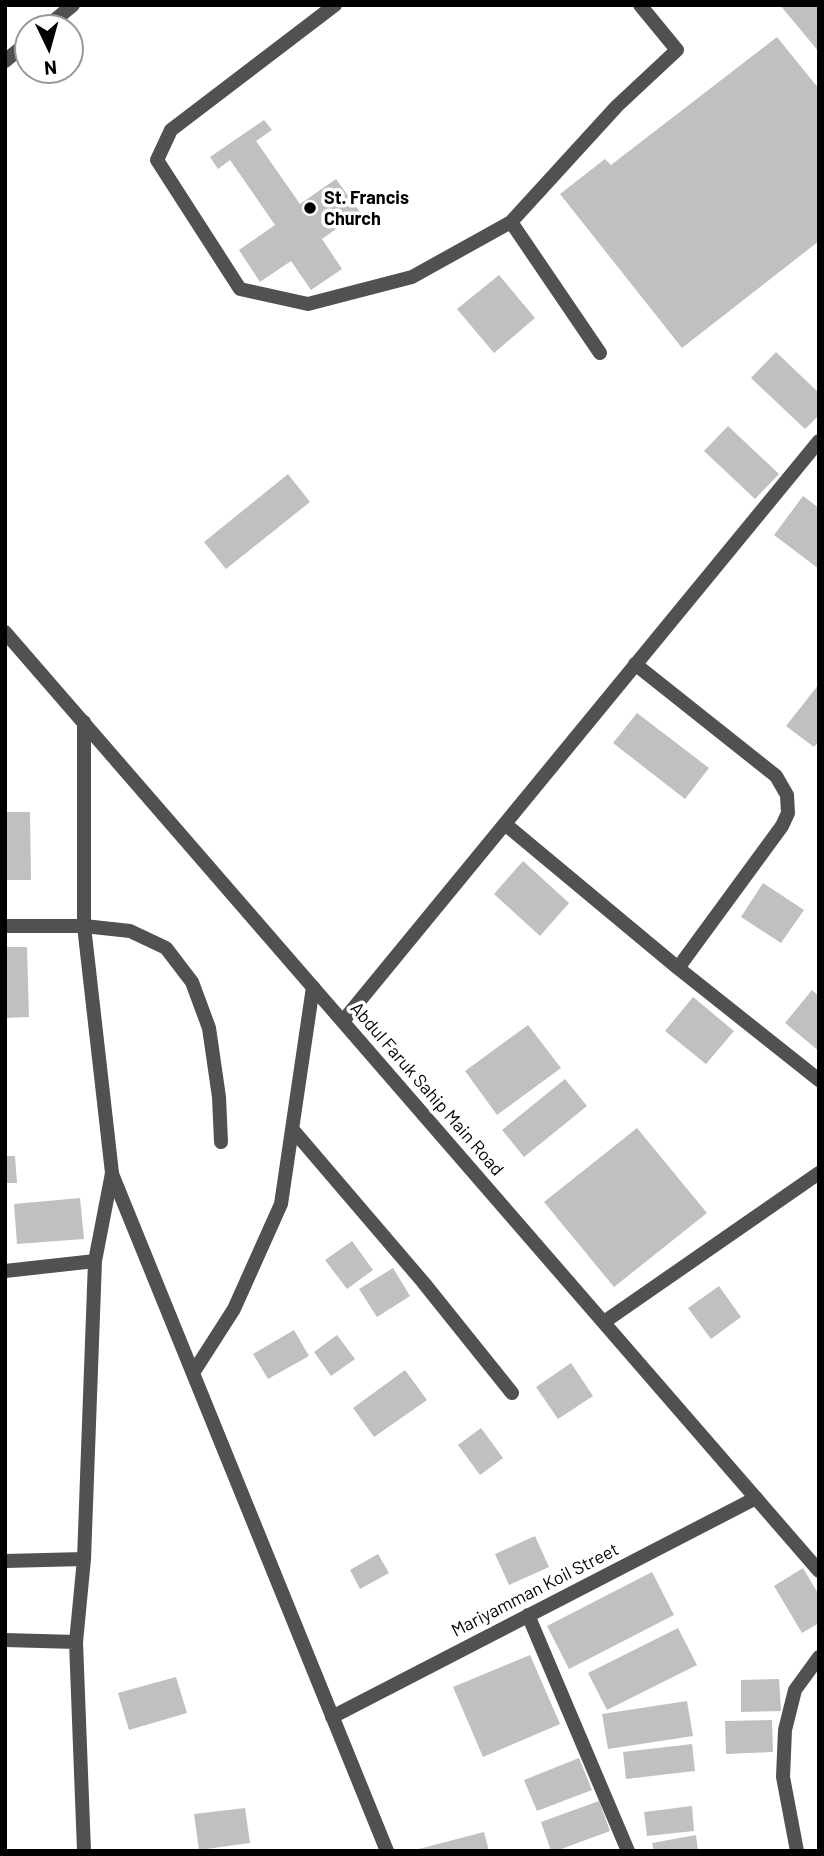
<!DOCTYPE html>
<html>
<head>
<meta charset="utf-8">
<style>
  body { margin:0 }
  #map { position:relative; width:824px; height:1856px; overflow:hidden; background:#fff; font-family:Barlow,sans-serif }
  canvas { display:block }
  .frame { position:absolute; inset:0; border:7px solid #000; pointer-events:none }
  .north { position:absolute; left:14px; top:14px; width:70px; height:70px; box-sizing:border-box; background:#fff; border:2px solid #999; border-radius:50%; rotate:175deg; font-size:19px; font-weight:700; line-height:28px; text-align:center; color:#000 }
  .north::after { content:''; display:block; margin:auto; width:24px; height:32px; background:#000; clip-path:polygon(50% 0,100% 100%,50% 72%,0 100%) }
</style>
</head>
<body>
<div id="map">
<canvas width="824" height="1856"></canvas>
<div class="frame"></div>
<div class="north">N</div>
</div>
<script>
const context = document.querySelector('canvas').getContext('2d');
context.lineJoin = 'round';
function fillPath(path, color) { context.fillStyle = color; context.fill(path, 'evenodd'); }
const poly = rows => new Path2D(rows.map(r => 'M' + r).join(''));
function stroke(path, color, width, dash) { context.strokeStyle = color; context.lineWidth = width; context.lineCap = dash ? 'butt' : 'round'; context.setLineDash(dash || []); context.stroke(path); }
function label(font, color, halo, rows, align = 'center') {
  context.font = font + ' Barlow,sans-serif'; context.lineWidth = 7; context.setLineDash([]); context.textBaseline = 'middle'; context.strokeStyle = halo; context.fillStyle = color; for (const [text, x, y, turn = 0] of rows) {
    context.save(); context.translate(x, y); context.rotate((+turn || 0) * Math.PI / 180); context.textAlign = isNaN(turn) ? turn : align; if (halo) context.strokeText(text, 0, 0); context.fillText(text, 0, 0); context.restore();
  }
}
fillPath(poly([
  [780,5,819,5,819,52],
  [777,37,819,89,819,241,682,348,560,194,605,159,611,165],
  [264,120,272,130,256,141,300,204,336,179,360,212,322,239,342,269,311,290,291,261,260,282,239,250,275,225,230,160,218,169,210,157],
  [499,275,535,318,494,353,457,309],
  [776,352,819,393,819,415,805,429,751,378],
  [728,426,779,474,755,499,704,451],
  [288,474,310,502,226,569,204,542],
  [803,496,819,508,819,569,774,535],
  [819,684,819,741,814,747,786,726],
  [637,713,709,768,685,799,613,743],
  [5,812,30,812,31,880,5,880],
  [523,861,569,903,540,936,494,894],
  [763,883,804,910,781,943,741,917],
  [5,947,27,947,29,1017,5,1018],
  [812,990,819,996,819,1051,785,1023],
  [693,997,734,1031,706,1064,665,1031],
  [528,1025,561,1068,497,1115,465,1071],
  [565,1079,587,1106,524,1157,502,1130],
  [637,1128,707,1213,614,1287,544,1202],
  [5,1156,15,1156,17,1183,5,1183],
  [80,1198,84,1239,17,1244,14,1204],
  [352,1241,373,1270,347,1289,325,1260],
  [393,1268,410,1296,377,1317,359,1289],
  [719,1286,741,1317,711,1339,688,1308],
  [294,1330,309,1356,268,1379,253,1354],
  [337,1335,355,1359,331,1376,314,1352],
  [571,1363,593,1396,558,1419,536,1387],
  [405,1370,427,1400,374,1437,353,1408],
  [481,1428,503,1458,480,1475,458,1445],
  [535,1536,549,1567,509,1585,495,1554],
  [378,1554,389,1573,360,1589,350,1570],
  [803,1568,819,1595,819,1623,802,1633,774,1586],
  [652,1572,674,1615,569,1669,547,1626],
  [678,1628,697,1665,607,1710,588,1673],
  [530,1655,560,1724,483,1757,453,1687],
  [176,1677,187,1713,129,1730,118,1693],
  [779,1679,781,1711,741,1712,741,1680],
  [687,1701,693,1736,608,1749,602,1714],
  [772,1720,773,1752,726,1754,725,1721],
  [692,1744,695,1771,626,1779,623,1752],
  [579,1758,592,1790,537,1811,524,1780],
  [599,1801,610,1831,556,1851,551,1851,541,1822],
  [692,1806,694,1831,647,1836,644,1812],
  [245,1808,250,1843,199,1850,194,1814],
  [484,1832,489,1851,415,1851,415,1850],
  [696,1835,698,1851,654,1851,652,1843]
]), '#c0c0c0');
stroke(poly([
  [335,5,171,130,157,160,240,289,308,304,412,277,511,222,617,106,677,50,640,5],
  [511,222,600,353],
  [84,926,130,931,166,948,192,982,209,1028,219,1097,221,1142]
]), '#515151', 14);
stroke(poly([
  [635,664,776,776,787,795,788,813,782,826,678,968],
  [84,722,84,926,112,1173,95,1261,84,1559,76,1642,84,1851],
  [505,824,678,968,819,1080],
  [5,926,84,926],
  [343,1021,819,441],
  [293,1130,423,1282,512,1393],
  [112,1174,387,1851],
  [5,1271,95,1261],
  [604,1322,819,1173],
  [193,1373,234,1309,281,1204,313,987],
  [5,1561,84,1559],
  [528,1615,628,1851],
  [5,1640,76,1642],
  [332,1717,756,1498],
  [797,1851,783,1777,785,1730,795,1690,819,1657]
]), '#515151', 14);
stroke(poly([
  [45,28,73,5],
  [5,61,28,42],
  [5,632,819,1571]
]), '#515151', 14);
for (const [x, y, r, color] of [
  [310,208,7,"#000"]
]) { const dot = new Path2D(); dot.arc(x, y, r, 0, 2 * Math.PI); context.fillStyle = color; context.fill(dot); stroke(dot, '#fff', 2.5); }
label('bold 18px', '#000', '#fff', [
  ["St. Francis",324,198],
  ["Church",324,219]
], 'left');
label('18px', '#000', '#fff', [
  ["Abdul Faruk Sahip Main Road",427,1089,49],
  ["Mariyamman Koil Street",535,1590,-27]
]);
</script>
</body>
</html>
